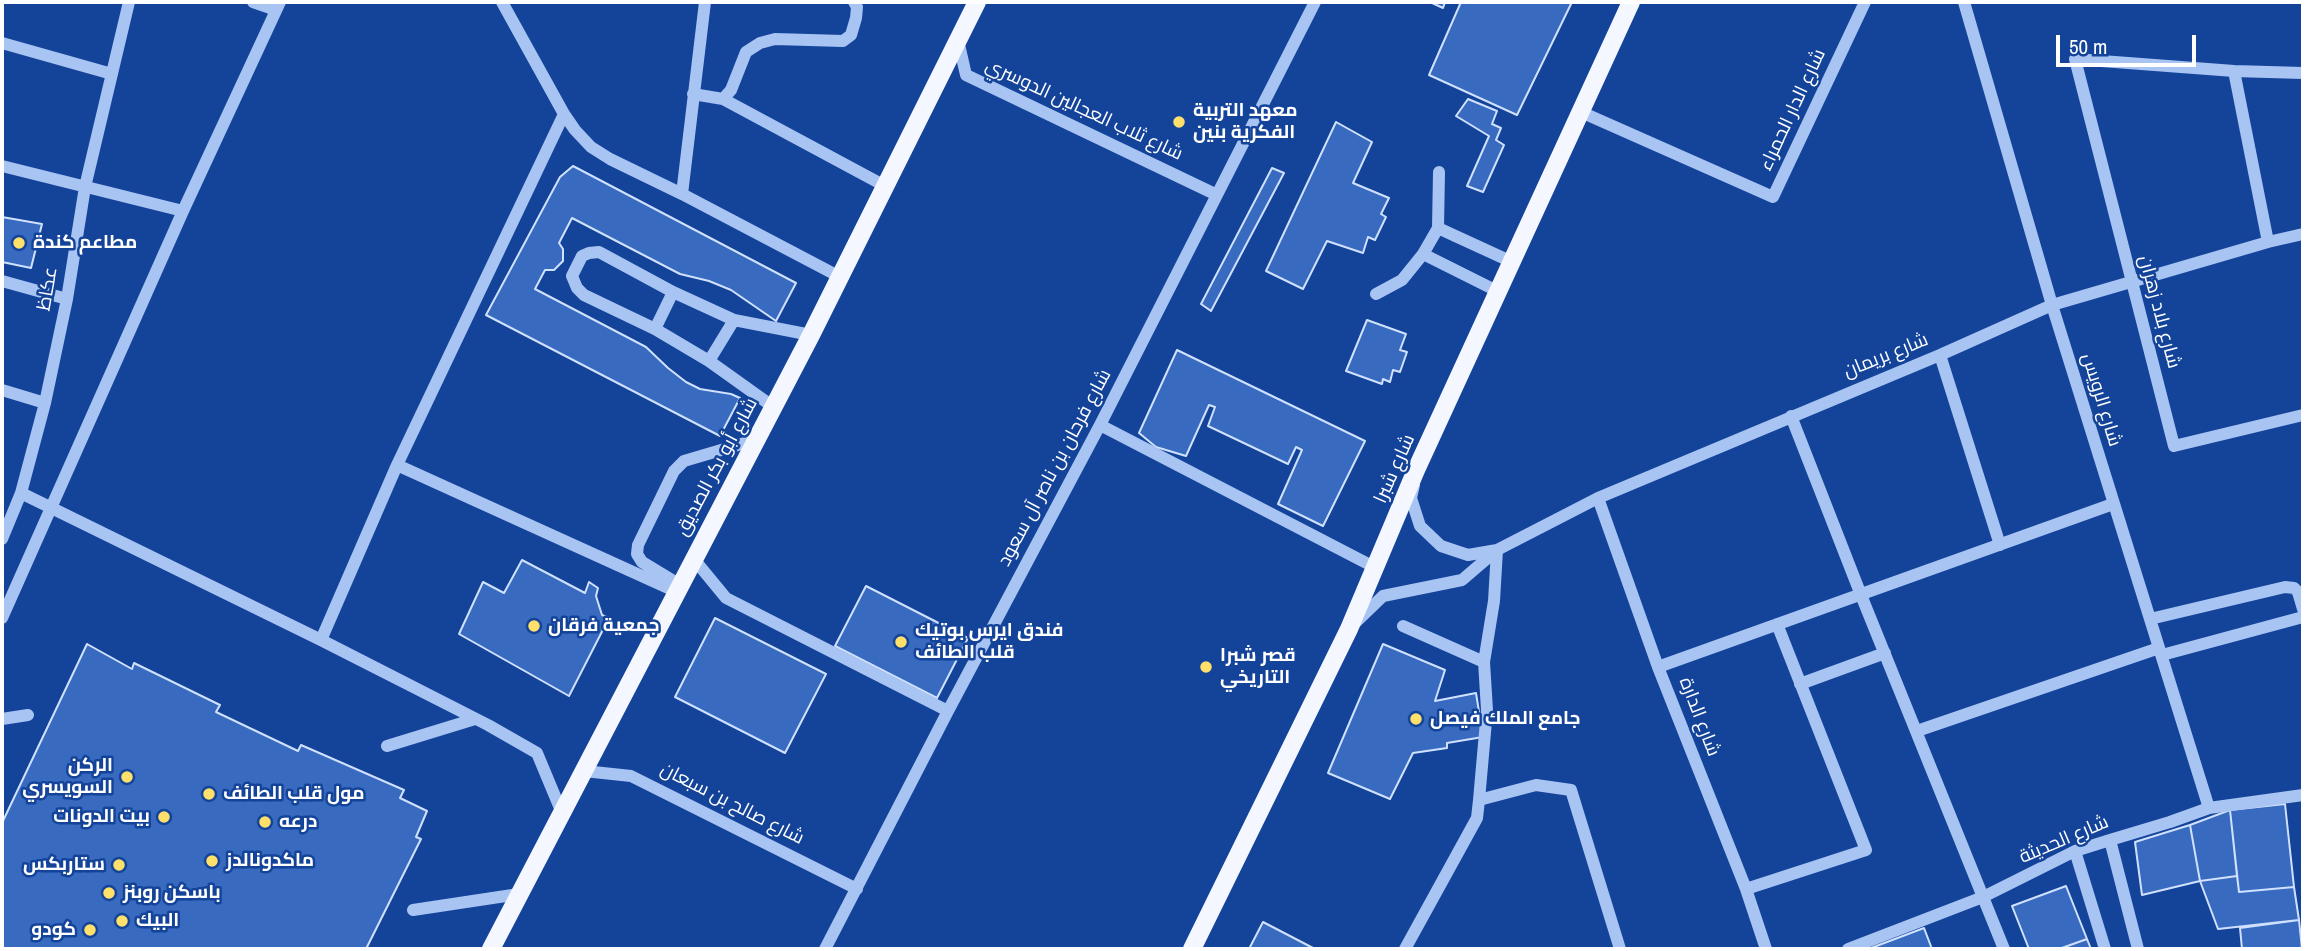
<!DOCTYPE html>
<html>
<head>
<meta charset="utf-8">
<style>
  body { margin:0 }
  #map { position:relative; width:2305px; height:951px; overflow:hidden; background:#14439a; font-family:"Archivo Narrow",sans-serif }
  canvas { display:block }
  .frame { position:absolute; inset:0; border:4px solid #fff; pointer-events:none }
  .scale { position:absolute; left:2056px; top:35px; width:140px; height:32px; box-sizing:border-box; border:4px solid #fff; border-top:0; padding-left:9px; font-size:21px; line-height:24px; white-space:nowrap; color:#fff; -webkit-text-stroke:5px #14439a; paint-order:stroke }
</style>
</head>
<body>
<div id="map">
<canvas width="2305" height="951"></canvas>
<div class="frame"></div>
<div class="scale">50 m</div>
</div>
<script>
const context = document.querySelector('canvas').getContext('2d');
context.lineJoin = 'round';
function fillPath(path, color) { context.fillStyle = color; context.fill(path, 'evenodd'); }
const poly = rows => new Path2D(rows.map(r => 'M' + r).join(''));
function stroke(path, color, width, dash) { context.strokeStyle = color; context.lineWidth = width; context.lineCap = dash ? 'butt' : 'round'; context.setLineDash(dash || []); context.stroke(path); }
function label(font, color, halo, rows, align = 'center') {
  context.font = font + ' "Archivo Narrow",Cairo,sans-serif'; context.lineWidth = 5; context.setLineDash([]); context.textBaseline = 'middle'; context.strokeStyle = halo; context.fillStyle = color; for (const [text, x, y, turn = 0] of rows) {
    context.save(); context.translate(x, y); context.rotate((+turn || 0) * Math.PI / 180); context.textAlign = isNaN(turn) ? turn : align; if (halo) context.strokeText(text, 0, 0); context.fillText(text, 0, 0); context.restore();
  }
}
const building = poly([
  [1430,2,1445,2,1443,8,1430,2],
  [1461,2,1572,2,1517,115,1429,75,1461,2],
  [1468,99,1497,111,1492,124,1501,128,1496,140,1504,145,1483,192,1467,186,1489,136,1456,116,1468,99],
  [1336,122,1372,142,1353,183,1389,198,1381,214,1386,217,1375,240,1368,237,1363,253,1327,241,1303,289,1266,271,1336,122],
  [573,166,796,283,776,321,731,290,709,281,680,274,572,218,559,243,563,249,563,261,554,270,545,270,535,289,646,347,668,368,686,382,700,389,731,394,740,398,720,436,486,315,560,177,573,166],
  [1272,168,1284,173,1211,311,1201,304,1272,168],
  [2,217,42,224,31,268,2,262,2,217],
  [1367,320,1406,334,1400,350,1407,352,1400,372,1393,370,1390,382,1383,379,1382,384,1346,371,1367,320],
  [1177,350,1365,441,1323,526,1278,504,1302,450,1296,447,1288,464,1208,426,1215,407,1209,405,1186,456,1156,447,1139,433,1177,350],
  [522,560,585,593,589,582,598,588,596,596,602,615,609,618,569,696,459,634,483,582,504,593,522,560],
  [866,586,968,638,937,698,835,646,866,586],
  [715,618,826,674,785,753,675,697,715,618],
  [87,644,132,669,134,663,220,705,216,712,298,751,301,745,404,790,400,798,427,811,416,837,421,839,366,949,2,949,2,823,87,644],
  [1383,644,1445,670,1435,701,1476,693,1483,737,1447,743,1447,748,1413,753,1390,799,1328,773,1383,644],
  [2285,804,2294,887,2239,892,2230,810,2285,804],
  [2230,810,2237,876,2200,881,2190,825,2230,810],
  [2190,825,2200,881,2142,895,2135,842,2190,825],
  [2237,876,2239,892,2294,887,2299,920,2218,929,2200,881,2237,876],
  [2066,886,2087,939,2059,949,2029,949,2012,906,2066,886],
  [2299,920,2302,949,2242,949,2240,928,2299,920],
  [1263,922,1315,949,1249,949,1263,922],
  [1924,928,1932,949,1872,949,1871,948,1924,928],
  [2087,939,2091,949,2059,949,2087,939]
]);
fillPath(building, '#386ac0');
stroke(building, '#d0e1fd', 2);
stroke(poly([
  [253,2,276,10],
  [502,2,564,114,575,130,591,147,610,159,682,194,840,277],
  [1964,2,2052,305,2209,808],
  [958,40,966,75,1217,195],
  [2,43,112,74],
  [2234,71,2268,242],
  [2303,73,2234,71,2075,59,2174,446,2303,415],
  [693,94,723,99,731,90,746,52,760,43,775,39,843,41,851,35,856,18,857,7,854,2],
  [723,99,885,186],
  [1581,112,1773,197,1865,2],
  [2,166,183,211],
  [682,194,705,2],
  [1438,228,1512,262],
  [1423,254,1499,292],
  [2,281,67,299],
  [1376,294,1402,280,1423,254,1438,228,1439,172],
  [655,329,673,292],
  [1940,355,2000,545],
  [709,361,734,320],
  [2,390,45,403],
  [772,406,709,361,655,329,584,295,577,288,572,276,582,256,589,253,599,252,673,292,734,320,811,335],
  [1791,416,1861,595,2004,949],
  [1100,425,1376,568],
  [397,465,677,592],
  [1414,485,1411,498,1420,526,1441,546,1468,555,1497,550],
  [21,493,321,640,488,725,537,753,562,813],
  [1598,498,1658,667,1746,889,1766,949],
  [2,539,21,493,45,403,67,299,85,187,129,2],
  [693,558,726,598,948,711],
  [680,585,642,562,637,554,638,545,674,471,684,461,755,440],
  [2,618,183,211,280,2],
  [2150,619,2285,587,2294,588,2298,592,2303,609],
  [1354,624,1383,596,1462,580,1497,550,1598,498,1940,355,2052,305,2268,242,2303,234],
  [1403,626,1484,662],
  [321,640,397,465,564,114],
  [2162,655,2303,617],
  [1658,667,2113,504],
  [1800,684,1885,653],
  [2,719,28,715],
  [1917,731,2159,648],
  [387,746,475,719],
  [584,771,631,776,857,889],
  [1479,800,1487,710,1484,662,1494,601,1497,550],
  [2110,840,2138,949],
  [2075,851,2105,949],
  [1746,889,1866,850,1777,624],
  [413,910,519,894],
  [825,949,948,711,1100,425,1315,2],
  [1405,949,1477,818,1479,800,1536,785,1571,790,1620,949],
  [1848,949,1983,897,2075,851,2110,840,2170,822,2209,808,2303,795]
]), '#a8c4f3', 12);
stroke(poly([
  [491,949,811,335,977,2],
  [1192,949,1349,629,1416,470,1631,2]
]), '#f4f7ff', 18);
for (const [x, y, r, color] of [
  [1179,122,7,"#ffe06a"],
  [19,243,7,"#ffe06a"],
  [534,626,7,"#ffe06a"],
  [901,642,7,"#ffe06a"],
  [1206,667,7,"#ffe06a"],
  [1416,719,7,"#ffe06a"],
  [127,777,7,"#ffe06a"],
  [209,794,7,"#ffe06a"],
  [164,817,7,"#ffe06a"],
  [265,822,7,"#ffe06a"],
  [212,861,7,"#ffe06a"],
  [119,865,7,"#ffe06a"],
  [109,893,7,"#ffe06a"],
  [122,921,7,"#ffe06a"],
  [90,930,7,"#ffe06a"]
]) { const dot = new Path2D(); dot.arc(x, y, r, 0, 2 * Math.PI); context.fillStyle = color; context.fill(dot); stroke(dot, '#14439a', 2.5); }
label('19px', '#fff', '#14439a', [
  ["شارع ثلاب العجالين الدوسري",1084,110,25],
  ["شارع الدار الحمراء",1793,110,-65],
  ["عكاظ",48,289,-80],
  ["شارع بلاد زهران",2159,312,75],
  ["شارع بريمان",1886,356,-22],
  ["شارع الرويس",2101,400,73],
  ["شارع أبو بكر الصديق",717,467,-62],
  ["شارع فرحان بن ناصر آل سعود",1055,468,-62],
  ["شارع شبرا",1395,469,-66],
  ["شارع الدارة",1699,717,69],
  ["شارع صالح بن سبعان",732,804,27],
  ["شارع الحديثة",2064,840,-23]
]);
label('bold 19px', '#fff', '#14439a', [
  ["معهد التربية",1193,111],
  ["الفكرية بنين",1193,133],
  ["مطاعم كندة",33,243],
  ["جمعية فرقان",548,626],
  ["فندق ايرس بوتيك",915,631],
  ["قلب الطائف",915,653],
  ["قصر شبرا",1220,656],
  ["التاريخي",1220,678],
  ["جامع الملك فيصل",1430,719],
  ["الركن",113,766,"right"],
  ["السويسري",113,788,"right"],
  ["مول قلب الطائف",223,794],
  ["بيت الدونات",150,817,"right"],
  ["درعه",279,822],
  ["ماكدونالدز",226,861],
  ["ستاربكس",105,865,"right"],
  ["باسكن روبنز",123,893],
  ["البيك",136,921],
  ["كودو",76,930,"right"]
], 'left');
</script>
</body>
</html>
